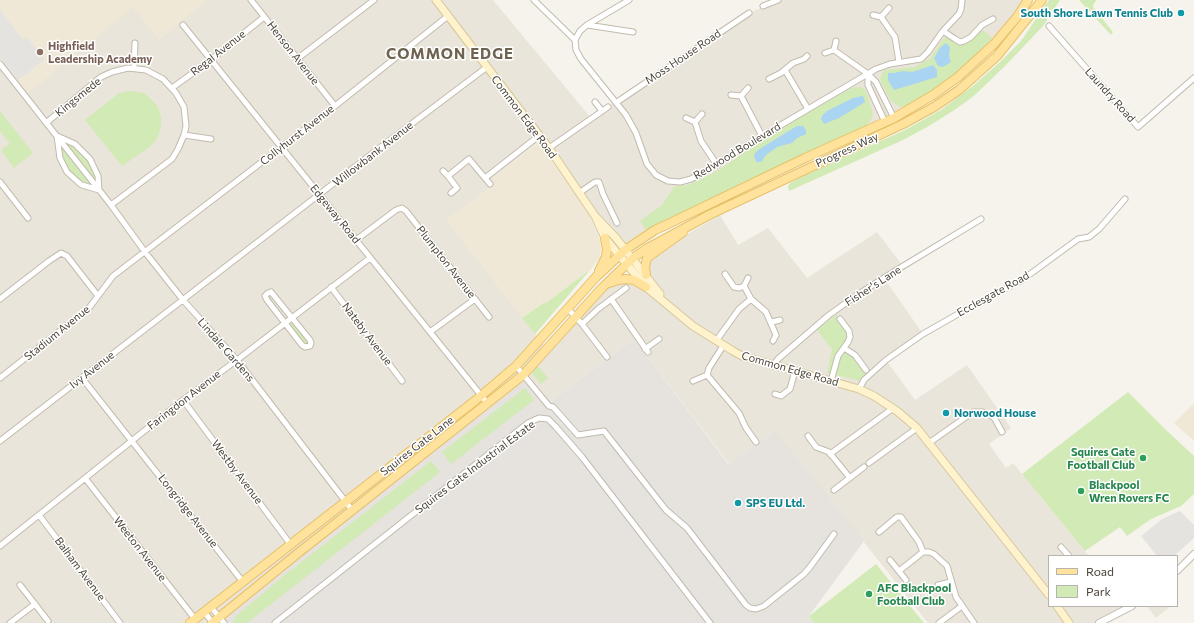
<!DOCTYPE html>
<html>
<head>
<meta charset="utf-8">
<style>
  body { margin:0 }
  #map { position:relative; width:1194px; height:623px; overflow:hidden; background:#f6f3ec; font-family:Commissioner,sans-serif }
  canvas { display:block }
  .legend { position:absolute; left:1048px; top:555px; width:130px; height:52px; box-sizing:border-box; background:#fff; border:1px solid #b7b4b0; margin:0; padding:5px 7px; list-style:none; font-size:12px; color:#4b4439 }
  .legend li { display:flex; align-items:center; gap:8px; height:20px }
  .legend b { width:20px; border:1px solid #b7b4b0 }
</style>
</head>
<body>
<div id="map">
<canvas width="1194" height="623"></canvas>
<ul class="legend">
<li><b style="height:5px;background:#ffe39c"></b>Road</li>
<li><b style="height:11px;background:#d2eab5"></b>Park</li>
</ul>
</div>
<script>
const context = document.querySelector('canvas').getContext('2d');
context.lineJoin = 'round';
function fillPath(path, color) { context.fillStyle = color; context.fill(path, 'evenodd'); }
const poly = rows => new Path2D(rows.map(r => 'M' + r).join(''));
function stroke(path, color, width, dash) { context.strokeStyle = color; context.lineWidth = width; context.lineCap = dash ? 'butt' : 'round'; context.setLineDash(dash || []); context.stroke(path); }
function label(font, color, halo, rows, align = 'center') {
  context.font = font + ' Commissioner,sans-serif'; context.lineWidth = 3; context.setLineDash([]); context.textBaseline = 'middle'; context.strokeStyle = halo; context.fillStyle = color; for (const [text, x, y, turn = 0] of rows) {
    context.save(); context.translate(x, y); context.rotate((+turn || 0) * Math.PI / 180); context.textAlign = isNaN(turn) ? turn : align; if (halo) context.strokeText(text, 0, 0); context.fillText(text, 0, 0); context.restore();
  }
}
fillPath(poly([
  [0,0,493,0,591,118,749,13,780,0,1026,0,1011,19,973,58,953,76,936,88,906,107,834,140,727,191,624,248,607,227,542,139,492,179,492,186,490,188,447,220,547,349,611,282,648,278,649,262,667,246,720,215,738,245,768,228,807,278,877,232,903,266,884,278,923,334,886,360,915,400,967,365,1011,428,989,444,1006,468,1013,463,1089,556,1049,556,1049,606,1132,606,1099,623,928,623,775,430,730,465,634,339,550,402,526,372,212,623,0,623],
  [1147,606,1171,606,1156,618]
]), '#eae5da');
fillPath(poly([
  [634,339,729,465,775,430,864,541,809,616,814,623,212,623,525,372,550,402]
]), '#e6e2dd');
fillPath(poly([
  [0,0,207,0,159,40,133,7,25,96,0,64],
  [539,142,590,216,600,240,601,249,600,258,591,269,546,303,542,303,522,318,447,220,490,188,492,186,492,179],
  [1194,403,1194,441,1174,423]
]), '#efe8d6');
fillPath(poly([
  [1049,0,1060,0,1043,26,1007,64,975,95,956,109,929,126,903,140,789,191,788,187,789,184,801,177,905,130,941,110,974,85,1001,61,1021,41],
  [1079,0,1097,0,1094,3,1093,7,1113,32,1111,35],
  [980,28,992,38,963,67,936,88,906,107,900,107,891,101,882,84,880,79,884,70,915,67,930,58,942,41,948,34,960,42],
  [860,87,865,89,872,109,873,116,867,125,727,191,647,232,640,221,662,205,675,186,689,185,715,172,782,127,852,88],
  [130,91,144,93,152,100,158,107,161,117,161,128,157,139,148,148,122,166,85,120,119,93],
  [0,111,33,153,14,168,1,150,10,144,0,131],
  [62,138,69,141,90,159,99,184],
  [57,142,93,188,82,185,63,166],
  [591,269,535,334,522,318,543,303,546,303],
  [836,315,850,334,844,348,855,355,868,373,861,381,827,373,832,349,817,330],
  [294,321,310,340,307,348,287,326],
  [536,364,548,378,541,384,533,375,532,371],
  [525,388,534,400,451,464,442,452],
  [1128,392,1166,430,1194,456,1194,494,1181,506,1151,519,1127,536,1120,527,1085,551,1022,474],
  [431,461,440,472,247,623,233,623,236,616,286,574],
  [876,564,924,623,814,623,809,616]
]), '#d2eab5');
fillPath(poly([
  [0,10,23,40,27,37,44,60,18,80,0,57],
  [1180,511,1194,525,1194,538,1174,556,1157,556,1141,536,1162,519]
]), '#e5e3e0');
fillPath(poly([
  [946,43,950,47,949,56,951,62,943,67,938,66,934,58,940,48],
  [933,65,937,70,937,77,894,90,888,80,888,73,894,73,903,71,912,72],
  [863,96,865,102,839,118,824,124,821,119,822,116,827,111,853,98],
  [797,126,803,126,806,130,806,134,797,138,792,143,777,147,766,155,761,162,756,162,754,155,758,150]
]), '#a9d4f2');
const minor = poly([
  [251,0,335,106],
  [534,0,575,40],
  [629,0,587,25,580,31,575,40,576,50,581,59,626,115,636,133,647,164,652,170,656,175,668,181,680,182,691,179,705,172,742,148,876,69,890,64,921,59,928,52,943,31,959,14,961,9,962,0],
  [763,6,778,0],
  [889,8,881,17,895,37,899,62],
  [873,15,881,17],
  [183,25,488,404],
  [587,25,633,32],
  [1049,26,1138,127,1194,78],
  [943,31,955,39,960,42,964,41,971,37,982,25,993,19],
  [836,41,834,50,868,74,876,82,894,118],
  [825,53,834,50],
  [297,59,374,0],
  [0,64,111,205,145,252,183,300,237,360,352,510],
  [134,68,135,43],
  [785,70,808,109],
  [868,74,868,85,885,122],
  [769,79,781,73,793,63,804,59,807,56],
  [172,88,212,59,264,17],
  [748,88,741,96,762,136],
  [731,95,741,96],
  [595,102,602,111],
  [617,102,749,13],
  [686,118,695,122,701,141,717,165],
  [695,122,702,114],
  [46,123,101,77,112,72,128,68,146,70,163,79,176,93,184,107,186,126,184,135,178,149,172,159,111,205],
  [184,135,211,139],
  [57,136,75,144,90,159,98,176,99,190,82,185,78,182,67,172,60,158,57,136],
  [549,148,608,107],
  [443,171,448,176],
  [485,178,540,135],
  [0,182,28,218],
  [451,193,457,188,448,176,469,159,490,184],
  [579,193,595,182,599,182,603,194,617,223],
  [356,240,396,210,402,208,406,211,489,317],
  [725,274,734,287,739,288,744,286,751,299,766,312,776,335,773,341],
  [744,286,748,278],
  [331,287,402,381],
  [271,292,310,340,311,343,310,346,305,347,302,345,267,300,265,296,268,293,271,292],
  [0,299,49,261,61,253,67,256,98,296],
  [611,299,648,352],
  [567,308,582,324,607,357],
  [772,322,780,320],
  [582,324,598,309,626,288],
  [430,332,475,299],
  [716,341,734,316,739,309,751,299],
  [723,346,709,368,707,375,739,413,746,428,756,442],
  [844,348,855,355,866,370],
  [645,349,659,339],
  [773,365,778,359,829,315,857,295,895,271,981,219],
  [516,366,549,406,553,407,578,435,604,431,666,510,687,528,746,605,750,608,756,609,764,606,804,574,810,567,834,534],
  [0,378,89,308,113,276,335,106,448,16],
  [82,378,243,582],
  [693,381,707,375],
  [831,381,838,356,848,342,850,337,849,331,840,319],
  [859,389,864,380,886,360,923,334,958,314,1022,280,1078,239,1089,237,1099,229,1125,199],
  [775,394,781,396,790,389,795,371],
  [183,400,291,545],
  [808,436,816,447,829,452,850,478],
  [0,441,369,156,487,67],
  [929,443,973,412,983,412,992,416,995,419,1002,432],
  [830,454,892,409],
  [869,463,917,428],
  [85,478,195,619],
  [834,490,864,467],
  [39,515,120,623],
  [879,532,897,517,901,517,919,542,923,552,929,552,934,554,947,566,956,597,974,623],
  [0,546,183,400,237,360,370,258],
  [1061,547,1069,556],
  [890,560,906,580],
  [899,571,923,552],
  [20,585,48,621],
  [938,585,951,582],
  [211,607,224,623],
  [204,612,213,623],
  [10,623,35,604],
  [275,623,528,423,539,418,548,419,556,427,582,457,710,623],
  [939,623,962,606]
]);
const tertiary = poly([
  [1177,571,1194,554],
  [1099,623,1132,606]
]);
const secondary = poly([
  [436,0,549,148,595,216,605,238,619,255,646,287,693,326,733,351,742,356,859,389,874,396,897,411,917,428,1049,595],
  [597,218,616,238,660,294],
  [1057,606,1069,623]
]);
const primary = poly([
  [599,271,606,257,607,249,605,238],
  [646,275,645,267,647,258,683,232],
  [609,283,618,280,626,279,634,280,646,287],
  [190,623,476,400,516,366,596,277,625,250,655,230,668,224,805,158,894,118,933,95,958,77,994,44,1017,17,1028,0],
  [212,623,297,554,523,375,602,288,633,258,646,249,709,215,903,124,934,107,959,90,997,56,1042,0]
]);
stroke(minor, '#c2bbae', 7);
stroke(tertiary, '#c2bbae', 8);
stroke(secondary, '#d6c79b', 9);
stroke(primary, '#e6c16a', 10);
stroke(minor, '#fff', 5);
stroke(tertiary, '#fff', 6);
stroke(secondary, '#fff3cd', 7);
stroke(primary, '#ffe39c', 8);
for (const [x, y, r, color] of [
  [1181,13,4,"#0f9aa8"],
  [40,52,4,"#8d6e63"],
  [946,413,4,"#0f9aa8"],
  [1143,458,4,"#2e9e5b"],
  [1081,491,4,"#2e9e5b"],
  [738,503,4,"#0f9aa8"],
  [869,594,4,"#2e9e5b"]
]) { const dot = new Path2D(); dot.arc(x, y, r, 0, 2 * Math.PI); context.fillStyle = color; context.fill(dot); stroke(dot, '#fff', 1.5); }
label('bold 11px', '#0d838f', '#fff', [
  ["South Shore Lawn Tennis Club",1173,13,"right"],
  ["Norwood House",954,413],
  ["SPS EU Ltd.",746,503]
], 'left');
label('bold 11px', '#785e54', '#fff', [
  ["Highfield",48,46],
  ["Leadership Academy",48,59]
], 'left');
label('11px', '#4b4439', '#fff', [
  ["Regal Avenue",218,53,-38],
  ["Henson Avenue",293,53,52],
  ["Moss House Road",683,57,-34],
  ["Laundry Road",1110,95,48],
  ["Kingsmede",78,97,-39],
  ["Common Edge Road",524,117,53],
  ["Collyhurst Avenue",297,135,-38],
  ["Progress Way",847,150,-25],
  ["Redwood Boulevard",737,151,-31],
  ["Willowbank Avenue",373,154,-38],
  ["Edgeway Road",335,214,51],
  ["Plumpton Avenue",446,262,52],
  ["Fisher's Lane",873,286,-33],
  ["Ecclesgate Road",993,294,-29],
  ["Stadium Avenue",57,333,-39],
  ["Nateby Avenue",367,334,53],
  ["Lindale Gardens",226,350,49],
  ["Common Edge Road",790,369,16],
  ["Ivy Avenue",92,370,-38],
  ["Faringdon Avenue",184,400,-38],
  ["Squires Gate Lane",417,446,-38],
  ["Squires Gate Industrial Estate",475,467,-37],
  ["Westby Avenue",237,472,53],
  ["Longridge Avenue",188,511,52],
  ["Weeton Avenue",140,549,52],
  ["Balham Avenue",80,569,53]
]);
label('bold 11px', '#27864d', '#fff', [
  ["Squires Gate",1135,452,"right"],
  ["Football Club",1135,465,"right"],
  ["Blackpool",1089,485],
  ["Wren Rovers FC",1089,498],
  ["AFC Blackpool",877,588],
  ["Football Club",877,601]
], 'left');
context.letterSpacing = '1px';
label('bold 15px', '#6e6250', '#fff', [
  ["COMMON EDGE",450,54]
]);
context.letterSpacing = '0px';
</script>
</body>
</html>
